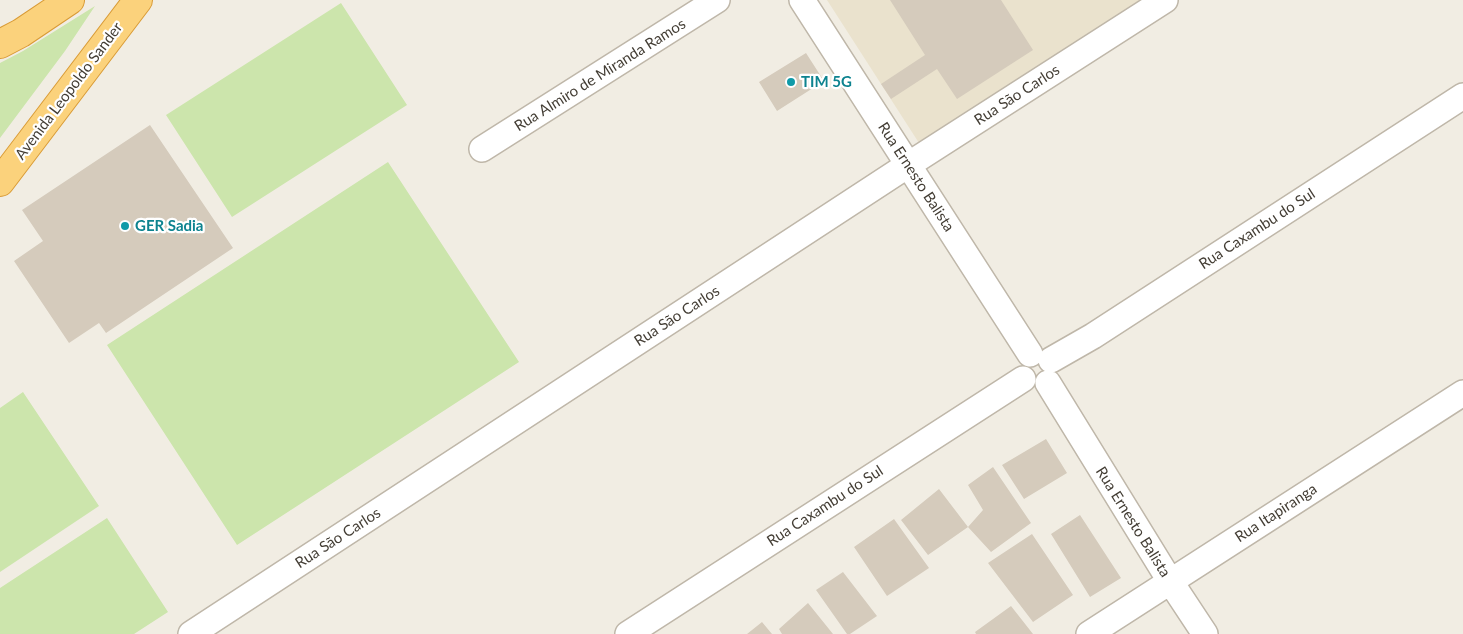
<!DOCTYPE html>
<html>
<head>
<meta charset="utf-8">
<style>
  body { margin:0 }
  canvas { display:block; background:#f1ede3 }
</style>
</head>
<body>
<canvas width="1463" height="634"></canvas>
<script>
const context = document.querySelector('canvas').getContext('2d');
context.lineJoin = 'round';
function fillPath(path, color) { context.fillStyle = color; context.fill(path, 'evenodd'); }
const poly = rows => new Path2D(rows.map(r => 'M' + r).join(''));
function stroke(path, color, width, dash) { context.strokeStyle = color; context.lineWidth = width; context.lineCap = dash ? 'butt' : 'round'; context.setLineDash(dash || []); context.stroke(path); }
function label(font, color, halo, rows, align = 'center') {
  context.font = font + ' Lato,sans-serif'; context.lineWidth = 4.5; context.setLineDash([]); context.textBaseline = 'middle'; context.strokeStyle = halo; context.fillStyle = color; for (const [text, x, y, turn = 0] of rows) {
    context.save(); context.translate(x, y); context.rotate((+turn || 0) * Math.PI / 180); context.textAlign = isNaN(turn) ? turn : align; if (halo) context.strokeText(text, 0, 0); context.fillText(text, 0, 0); context.restore();
  }
}
fillPath(poly([
  [827,0,1141,0,919,143]
]), '#eae2cd');
fillPath(poly([
  [341,3,407,105,232,217,166,115],
  [95,6,65,51,0,138,0,63,23,51],
  [388,162,519,362,237,545,107,345],
  [23,392,99,506,0,572,0,408],
  [107,518,168,612,134,634,0,634,0,588]
]), '#cce5ac');
fillPath(poly([
  [890,0,1001,0,1033,50,957,99,937,69,891,99,881,84,925,55],
  [806,53,824,81,777,111,759,82],
  [150,125,233,248,106,333,99,323,69,343,14,261,43,241,22,210],
  [1046,439,1067,473,1024,499,1002,465],
  [993,467,1031,523,991,552,968,527,928,555,901,520,939,489,968,527,983,510,968,485],
  [1080,515,1121,578,1090,597,1051,534],
  [894,519,929,568,887,596,854,547],
  [1032,534,1073,595,1033,622,988,563],
  [843,572,877,616,850,634,847,634,816,590],
  [808,603,833,634,782,634,779,629],
  [1011,606,1033,634,976,634,975,632],
  [762,622,772,634,747,634]
]), '#d5cbbc');
const minor = poly([
  [802,0,1030,354],
  [482,149,717,0],
  [1051,360,1093,336,1463,96],
  [1048,383,1170,581,1205,634],
  [191,634,908,165,1165,0],
  [628,634,1023,379],
  [1089,634,1463,393]
]);
const trunk = poly([
  [0,44,21,33,70,0],
  [0,182,138,0]
]);
stroke(minor, '#bfb7a9', 28);
stroke(trunk, '#d99b36', 30);
stroke(minor, '#fff', 25);
stroke(trunk, '#fbd27c', 28);
for (const [x, y, r, color] of [
  [791,82,5,"#0f9aa8"],
  [125,226,5,"#0f9aa8"]
]) { const dot = new Path2D(); dot.arc(x, y, r, 0, 2 * Math.PI); context.fillStyle = color; context.fill(dot); stroke(dot, '#fff', 2); }
label('15px', '#433d34', '#fff', [
  ["Rua Almiro de Miranda Ramos",600,75,-32],
  ["Avenida Leopoldo Sander",69,91,-53],
  ["Rua São Carlos",1017,95,-33],
  ["Rua Ernesto Balista",916,177,57],
  ["Rua Caxambu do Sul",1257,229,-33],
  ["Rua São Carlos",677,316,-33],
  ["Rua Caxambu do Sul",825,506,-33],
  ["Rua Itapiranga",1276,513,-33],
  ["Rua Ernesto Balista",1133,522,58],
  ["Rua São Carlos",338,538,-33]
]);
label('bold 15px', '#0d838f', '#fff', [
  ["TIM 5G",801,82],
  ["GER Sadia",135,226]
], 'left');
</script>
</body>
</html>
